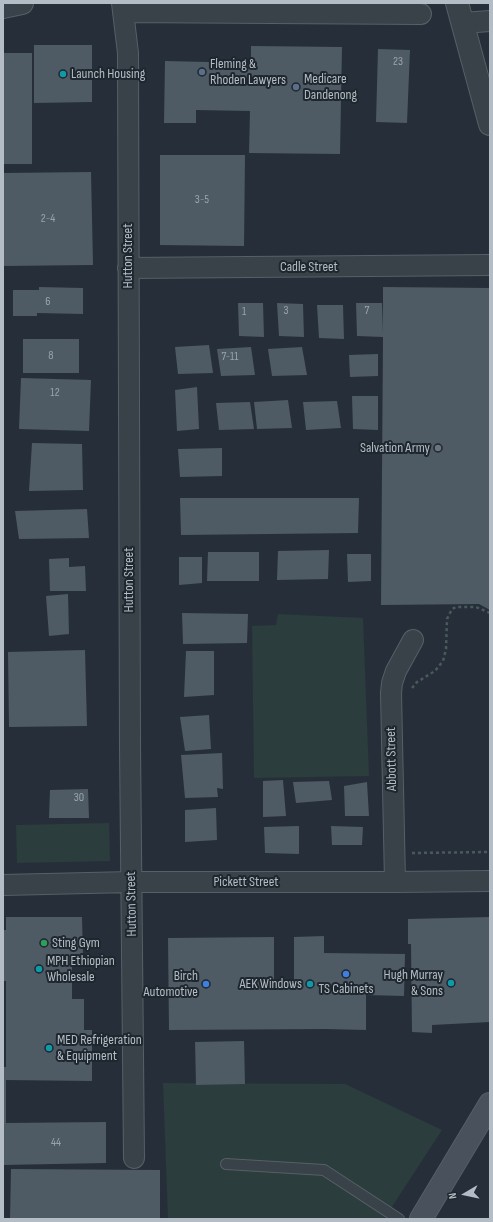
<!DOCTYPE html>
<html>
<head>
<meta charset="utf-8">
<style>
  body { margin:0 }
  #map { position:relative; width:493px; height:1222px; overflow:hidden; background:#262f39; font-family:"Sofia Sans Condensed",sans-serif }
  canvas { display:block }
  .frame { position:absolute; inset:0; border:4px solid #b4bcc5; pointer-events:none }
  .north { position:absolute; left:445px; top:1174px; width:40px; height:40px; -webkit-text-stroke:3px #1e262e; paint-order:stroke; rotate:261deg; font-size:11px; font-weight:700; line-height:16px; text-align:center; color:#b4bcc5 }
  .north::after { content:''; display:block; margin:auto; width:14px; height:18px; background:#b4bcc5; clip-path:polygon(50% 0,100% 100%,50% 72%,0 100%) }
</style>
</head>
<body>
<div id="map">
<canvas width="493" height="1222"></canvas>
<div class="frame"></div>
<div class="north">N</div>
</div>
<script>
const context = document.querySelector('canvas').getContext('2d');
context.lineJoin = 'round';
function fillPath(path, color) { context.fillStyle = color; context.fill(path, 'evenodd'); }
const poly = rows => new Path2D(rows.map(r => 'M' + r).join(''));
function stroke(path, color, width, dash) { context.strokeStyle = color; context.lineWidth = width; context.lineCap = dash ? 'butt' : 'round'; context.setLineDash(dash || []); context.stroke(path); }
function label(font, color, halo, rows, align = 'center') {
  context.font = font + ' "Sofia Sans Condensed",sans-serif'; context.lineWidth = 4; context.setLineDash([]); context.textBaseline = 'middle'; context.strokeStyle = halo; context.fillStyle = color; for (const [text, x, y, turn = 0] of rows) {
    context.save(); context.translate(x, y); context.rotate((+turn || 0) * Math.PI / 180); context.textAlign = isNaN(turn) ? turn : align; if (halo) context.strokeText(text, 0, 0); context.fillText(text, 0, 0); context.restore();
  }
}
fillPath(poly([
  [278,614,363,618,369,776,254,778,252,626,276,625],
  [109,823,110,861,17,863,16,825],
  [163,1083,345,1084,442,1130,384,1219,168,1219]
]), '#2b3d3c');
fillPath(poly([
  [34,45,92,45,92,102,34,103],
  [251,46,342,47,340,154,249,153,250,111,196,110,196,123,164,123,165,61,251,63],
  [378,49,410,50,407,123,376,122],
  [3,53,32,53,32,164,3,164],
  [160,155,245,155,244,246,160,245],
  [91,172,93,265,3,266,3,173],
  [39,287,83,288,83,314,37,313,37,316,13,316,13,290,39,290],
  [383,287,490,288,490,610,479,604,381,605,383,337,357,336,356,303,382,303,383,333],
  [238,303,263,303,264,337,239,336],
  [277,303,303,304,304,337,279,336],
  [317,305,343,305,344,339,319,338],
  [23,339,79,339,79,373,23,373],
  [209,345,213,373,178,374,175,347],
  [251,347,255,375,221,376,217,349],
  [302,347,307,375,272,376,268,349],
  [378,354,378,376,350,377,349,355],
  [21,378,91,380,89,431,19,429],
  [197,387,199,429,177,431,175,390],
  [352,396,378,396,378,430,353,429],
  [288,400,292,428,257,429,254,402],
  [337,401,341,428,306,430,303,402],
  [250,402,254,429,219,430,216,403],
  [32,443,82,444,83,490,29,491],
  [222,448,222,476,180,477,178,449],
  [180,498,359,498,358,533,181,535],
  [87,509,89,538,19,539,15,511],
  [329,550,328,579,277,580,278,551],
  [208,552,259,552,259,581,207,581],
  [347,554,371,554,371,581,348,582],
  [179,557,202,557,202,583,179,585],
  [69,558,69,567,85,566,86,591,50,591,49,559],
  [68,594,69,634,49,636,46,596],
  [182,613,248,614,247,643,183,644],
  [85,650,87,726,9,727,8,652],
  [186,651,214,651,214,695,184,697],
  [209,715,211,749,185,751,180,717],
  [222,753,223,789,217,788,218,797,185,798,181,755],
  [283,780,286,816,263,817,263,781],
  [329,781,332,800,296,803,293,782],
  [367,782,369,816,345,816,344,786],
  [88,789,89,818,49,818,50,790],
  [216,808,217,840,185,842,185,810],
  [299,826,299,854,265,853,264,827],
  [331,826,363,827,362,845,332,845],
  [6,917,82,917,83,957,72,957,72,999,84,999,84,1030,92,1030,92,1081,6,1080,6,1123,106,1122,106,1163,3,1165,3,1067,6,1067,6,981,3,981,3,930,6,930],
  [490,917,490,1022,432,1025,432,1033,412,1032,411,944,408,944,408,919],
  [324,936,324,953,405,954,404,996,366,995,366,1030,326,1029,169,1030,168,938,274,937,274,980,268,980,268,989,294,989,294,937],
  [244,1041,245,1084,196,1085,195,1042],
  [11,1169,160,1170,160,1219,10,1219]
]), '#4e5a64');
const service = poly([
  [226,1164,324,1170,399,1219]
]);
const minor = poly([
  [122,3,128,53,130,745,134,1158],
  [123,12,421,14],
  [463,23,490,21],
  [128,268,490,265],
  [395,882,391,693,392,683,396,671,413,640],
  [3,885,131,882,395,882,490,881]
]);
const tertiary = poly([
  [457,3,490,124],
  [3,7,22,3]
]);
const secondary = poly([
  [421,1219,490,1104]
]);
stroke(service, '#575f67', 12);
stroke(minor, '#575f67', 22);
stroke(tertiary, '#575f67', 24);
stroke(secondary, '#575f67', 24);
stroke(poly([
  [412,688,417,682,435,671,443,661,446,649,447,619,452,609,456,607,476,607,490,613],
  [412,853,490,852]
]), '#495a5b', 2.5, [3, 3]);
stroke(service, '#394149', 10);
stroke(minor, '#394149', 20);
stroke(tertiary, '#394149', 22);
stroke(secondary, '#48515c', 22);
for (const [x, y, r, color] of [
  [202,72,4,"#5c6f8a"],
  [63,74,4,"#0f9aa8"],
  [296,87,4,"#5c6f8a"],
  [438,448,4,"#6b7280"],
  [44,943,4,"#2e9e5b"],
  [39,969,4,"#0f9aa8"],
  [346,974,4,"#3f7fe0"],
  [451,983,4,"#0f9aa8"],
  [206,984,4,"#3f7fe0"],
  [310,984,4,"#0f9aa8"],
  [49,1048,4,"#0f9aa8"]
]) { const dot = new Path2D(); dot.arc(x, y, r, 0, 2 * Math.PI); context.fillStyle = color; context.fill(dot); stroke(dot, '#1e262e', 1.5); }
label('12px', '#9aa4ad', null, [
  ["23",398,62],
  ["3-5",202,200],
  ["2-4",48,219],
  ["6",48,302],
  ["3",286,311],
  ["7",367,311],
  ["1",244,312],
  ["8",51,356],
  ["7-11",230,357],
  ["12",55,393],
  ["30",79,798],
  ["44",56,1143]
]);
label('14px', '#b4bcc5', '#1e262e', [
  ["Fleming &",210,64],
  ["Rhoden Lawyers",210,80],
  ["Launch Housing",71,74],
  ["Medicare",304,79],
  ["Dandenong",304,95],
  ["Salvation Army",430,448,"right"],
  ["Sting Gym",52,943],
  ["MPH Ethiopian",47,961],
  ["Wholesale",47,977],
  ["Hugh Murray",443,975,"right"],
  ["& Sons",443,991,"right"],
  ["Birch",198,976,"right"],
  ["Automotive",198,992,"right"],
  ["AEK Windows",302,984,"right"],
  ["TS Cabinets",346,989,"center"],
  ["MED Refrigeration",57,1040],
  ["& Equipment",57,1056]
], 'left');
label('14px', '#b4bcc5', '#1e262e', [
  ["Hutton Street",128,256,-90],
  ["Cadle Street",309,267],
  ["Hutton Street",129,580,-90],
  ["Abbott Street",392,759,-91],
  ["Pickett Street",246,882],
  ["Hutton Street",132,904,-91]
]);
</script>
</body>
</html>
